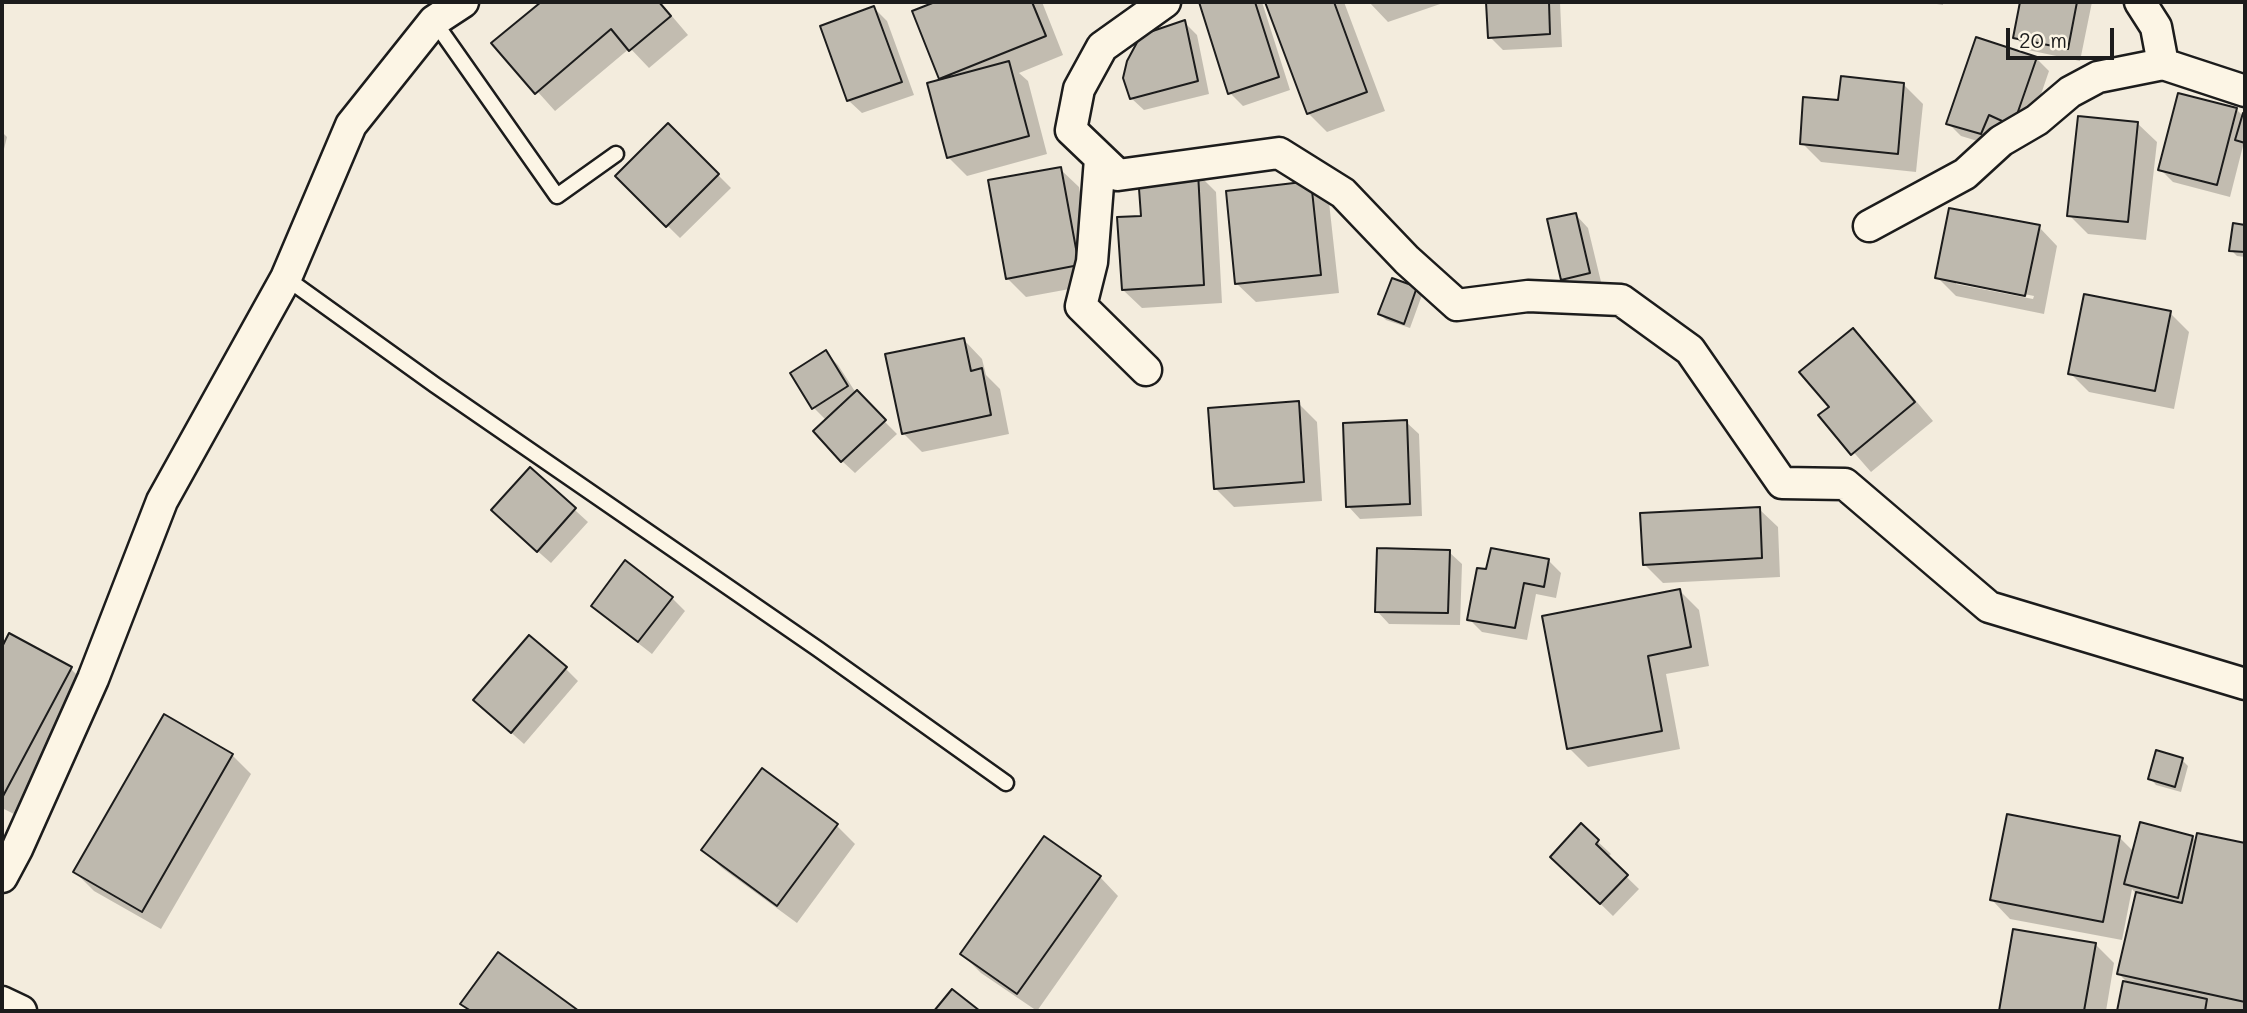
<!DOCTYPE html>
<html>
<head>
<meta charset="utf-8">
<style>
  body { margin:0 }
  #map { position:relative; width:2247px; height:1013px; overflow:hidden; background:#f3ecdd; font-family:Mali,sans-serif }
  canvas { display:block }
  .frame { position:absolute; inset:0; border:4px solid #1c1c1c; pointer-events:none }
  .scale { position:absolute; left:2006px; top:28px; width:108px; height:32px; box-sizing:border-box; border:4px solid #1c1c1c; border-top:0; padding-left:9px; font-size:21px; line-height:24px; white-space:nowrap; color:#1c1c1c; -webkit-text-stroke:5px #fcf5e5; paint-order:stroke }
</style>
</head>
<body>
<div id="map">
<canvas width="2247" height="1013"></canvas>
<div class="frame"></div>
<div class="scale">20 m</div>
</div>
<script>
const context = document.querySelector('canvas').getContext('2d');
context.lineJoin = 'round';
function fillPath(path, color) { context.fillStyle = color; context.fill(path, 'evenodd'); }
const poly = rows => new Path2D(rows.map(r => 'M' + r).join(''));
function stroke(path, color, width, dash) { context.strokeStyle = color; context.lineWidth = width; context.lineCap = dash ? 'butt' : 'round'; context.setLineDash(dash || []); context.stroke(path); }
fillPath(poly([
  [543,2,660,2,688,35,649,68,630,48,555,111,494,43],
  [940,2,1042,2,1063,55,1019,73,1028,81,1047,154,967,176,948,157,943,80,914,12],
  [1200,2,1262,2,1290,90,1243,106,1230,93],
  [1267,2,1344,2,1385,111,1327,132,1308,113],
  [1369,2,1446,2,1388,22],
  [1488,2,1560,2,1562,47,1503,50,1490,37],
  [1924,2,1943,2,1943,5],
  [2022,2,2092,2,2080,61,2028,50,2015,37],
  [874,8,887,21,914,95,862,113,849,101,822,27],
  [1184,22,1197,35,1209,94,1144,110,1131,98],
  [2036,58,2049,71,2026,138,1994,146,1961,136,1948,123],
  [1904,85,1923,104,1916,172,1821,162,1802,143,1839,102],
  [2236,109,2244,117,2245,115,2245,148,2243,146,2230,197,2173,182,2160,169],
  [2138,124,2157,142,2146,240,2088,234,2069,215],
  [668,125,731,188,680,238,617,176],
  [2,132,7,137,2,157],
  [1060,169,1079,187,1097,284,1026,297,1007,278],
  [1197,173,1216,192,1222,303,1142,308,1123,290],
  [1311,183,1329,202,1339,293,1256,302,1237,284],
  [1576,215,1588,228,1602,286,1576,292,1563,279],
  [2234,225,2245,226,2245,257,2237,256,2231,250],
  [2039,227,2057,246,2044,314,1956,296,1937,277],
  [1956,280,2034,296,2033,299,1956,284],
  [1416,289,1422,295,1410,328,1386,320,1380,314],
  [2170,313,2189,332,2174,409,2089,392,2070,373],
  [1853,330,1872,349,1933,421,1871,472,1821,415,1831,407],
  [964,340,982,359,986,375,1000,389,1009,434,922,452,903,433],
  [825,352,838,365,856,393,897,434,855,473,842,461,827,421,814,408],
  [1298,403,1317,422,1322,501,1234,507,1215,488],
  [1406,422,1419,434,1422,516,1360,519,1348,506],
  [530,469,588,522,551,563,506,523],
  [1759,509,1778,527,1780,577,1663,583,1644,564],
  [1449,552,1462,564,1460,625,1389,624,1377,611],
  [1548,560,1561,573,1556,598,1536,594,1527,640,1482,632,1469,619,1488,571],
  [1680,591,1699,610,1709,666,1666,674,1680,749,1588,767,1569,748],
  [672,598,685,611,652,654,606,618,593,606],
  [10,636,71,669,89,687,20,817,2,808,2,651],
  [565,668,578,681,524,744,488,712],
  [232,755,251,774,161,929,94,891,75,872],
  [2182,760,2188,766,2181,792,2156,785,2150,778],
  [836,825,855,844,797,923,722,868,703,850],
  [1581,826,1611,854,1607,858,1639,889,1613,916,1552,857],
  [2199,835,2245,845,2245,1011,2119,1011,2125,983,2129,984,2119,974,2137,895,2132,889,2122,940,2010,919,1992,900,2119,837,2134,852,2192,837,2197,842],
  [1100,877,1118,896,1037,1011,981,973,962,954],
  [2015,931,2096,945,2114,963,2106,1011,2001,1011],
  [498,954,576,1011,470,1011,462,1003]
]), '#0003');
const building = poly([
  [541,2,659,2,671,16,629,51,611,29,535,94,491,43,541,2],
  [935,2,1032,2,1046,36,939,79,912,11,935,2],
  [1199,2,1255,2,1279,77,1228,94,1199,2],
  [1265,2,1334,2,1367,92,1307,114,1265,2],
  [1486,2,1549,2,1550,34,1488,38,1486,2],
  [2020,2,2077,2,2068,49,2013,38,2020,2],
  [874,6,902,82,847,101,820,26,874,6],
  [1185,20,1198,81,1130,99,1123,78,1127,61,1141,35,1185,20],
  [1976,37,2037,57,2013,126,1989,115,1981,134,1946,124,1976,37],
  [1009,61,1029,136,947,158,927,83,1009,61],
  [1841,76,1904,83,1898,154,1800,144,1803,97,1838,100,1841,76],
  [2178,93,2237,108,2217,185,2158,170,2178,93],
  [2243,113,2245,113,2245,143,2235,140,2243,113],
  [2078,116,2138,122,2128,222,2067,216,2078,116],
  [668,123,719,174,666,227,615,176,668,123],
  [1061,167,1079,265,1006,279,988,180,1061,167],
  [1198,172,1204,285,1122,290,1117,217,1141,216,1138,175,1198,172],
  [1311,181,1321,275,1235,284,1226,191,1311,181],
  [1949,208,2040,225,2025,296,1935,278,1949,208],
  [1576,213,1590,273,1561,280,1547,219,1576,213],
  [2233,223,2245,225,2245,252,2229,251,2233,223],
  [1392,278,1417,287,1404,324,1378,314,1392,278],
  [2084,294,2171,311,2155,391,2068,374,2084,294],
  [1853,328,1915,402,1851,455,1818,415,1829,407,1799,372,1853,328],
  [964,338,971,371,982,368,991,415,902,434,885,354,964,338],
  [826,350,848,386,812,409,790,373,826,350],
  [857,390,886,420,841,462,813,431,857,390],
  [1299,401,1304,482,1214,489,1208,408,1299,401],
  [1407,420,1410,504,1346,507,1343,423,1407,420],
  [530,467,576,508,537,552,491,510,530,467],
  [1760,507,1762,558,1643,565,1640,513,1760,507],
  [1377,548,1450,550,1448,613,1375,612,1377,548],
  [1491,548,1549,559,1544,587,1524,583,1515,628,1467,620,1477,568,1486,569,1491,548],
  [625,560,673,597,638,642,591,606,625,560],
  [1680,589,1691,647,1648,656,1662,731,1567,749,1542,616,1680,589],
  [9,633,72,667,2,798,2,647,9,633],
  [529,635,567,667,511,733,473,700,529,635],
  [164,714,233,754,142,912,73,872,164,714],
  [2156,750,2183,758,2175,787,2148,779,2156,750],
  [762,768,838,824,777,906,701,850,762,768],
  [2007,814,2120,836,2103,922,1990,900,2007,814],
  [2140,822,2193,836,2178,898,2124,884,2140,822],
  [1581,823,1599,840,1596,844,1628,875,1600,904,1550,857,1581,823],
  [2197,833,2245,843,2245,1002,2117,974,2136,892,2182,903,2197,833],
  [1044,836,1101,876,1017,994,960,954,1044,836],
  [2013,929,2096,943,2084,1011,1999,1011,2013,929],
  [498,952,579,1011,471,1011,460,1004,498,952],
  [2123,981,2207,999,2205,1011,2117,1011,2123,981],
  [952,989,980,1011,934,1011,952,989]
]);
fillPath(building, '#beb9ae');
stroke(building, '#1c1c1c', 2);
const lane = poly([
  [434,21,557,196,616,154],
  [286,278,435,385,818,649,1006,783]
]);
const street = poly([
  [1165,2,1102,47,1079,89,1071,130,1118,175,1279,153,1343,193,1407,260,1457,305,1528,296,1621,300,1690,350,1782,483,1845,484,1989,607,2245,684],
  [2140,2,2156,27,2163,64,2245,91],
  [1100,159,1092,262,1081,306,1146,370],
  [1869,226,1965,174,2001,141,2037,120,2070,92,2098,77,2163,64],
  [2,877,17,849,93,679,162,501,286,278,351,125,434,21,463,2],
  [2,1002,21,1011]
]);
stroke(lane, '#1c1c1c', 19);
stroke(street, '#1c1c1c', 35);
stroke(lane, '#fcf5e5', 14);
stroke(street, '#fcf5e5', 30);
</script>
</body>
</html>
